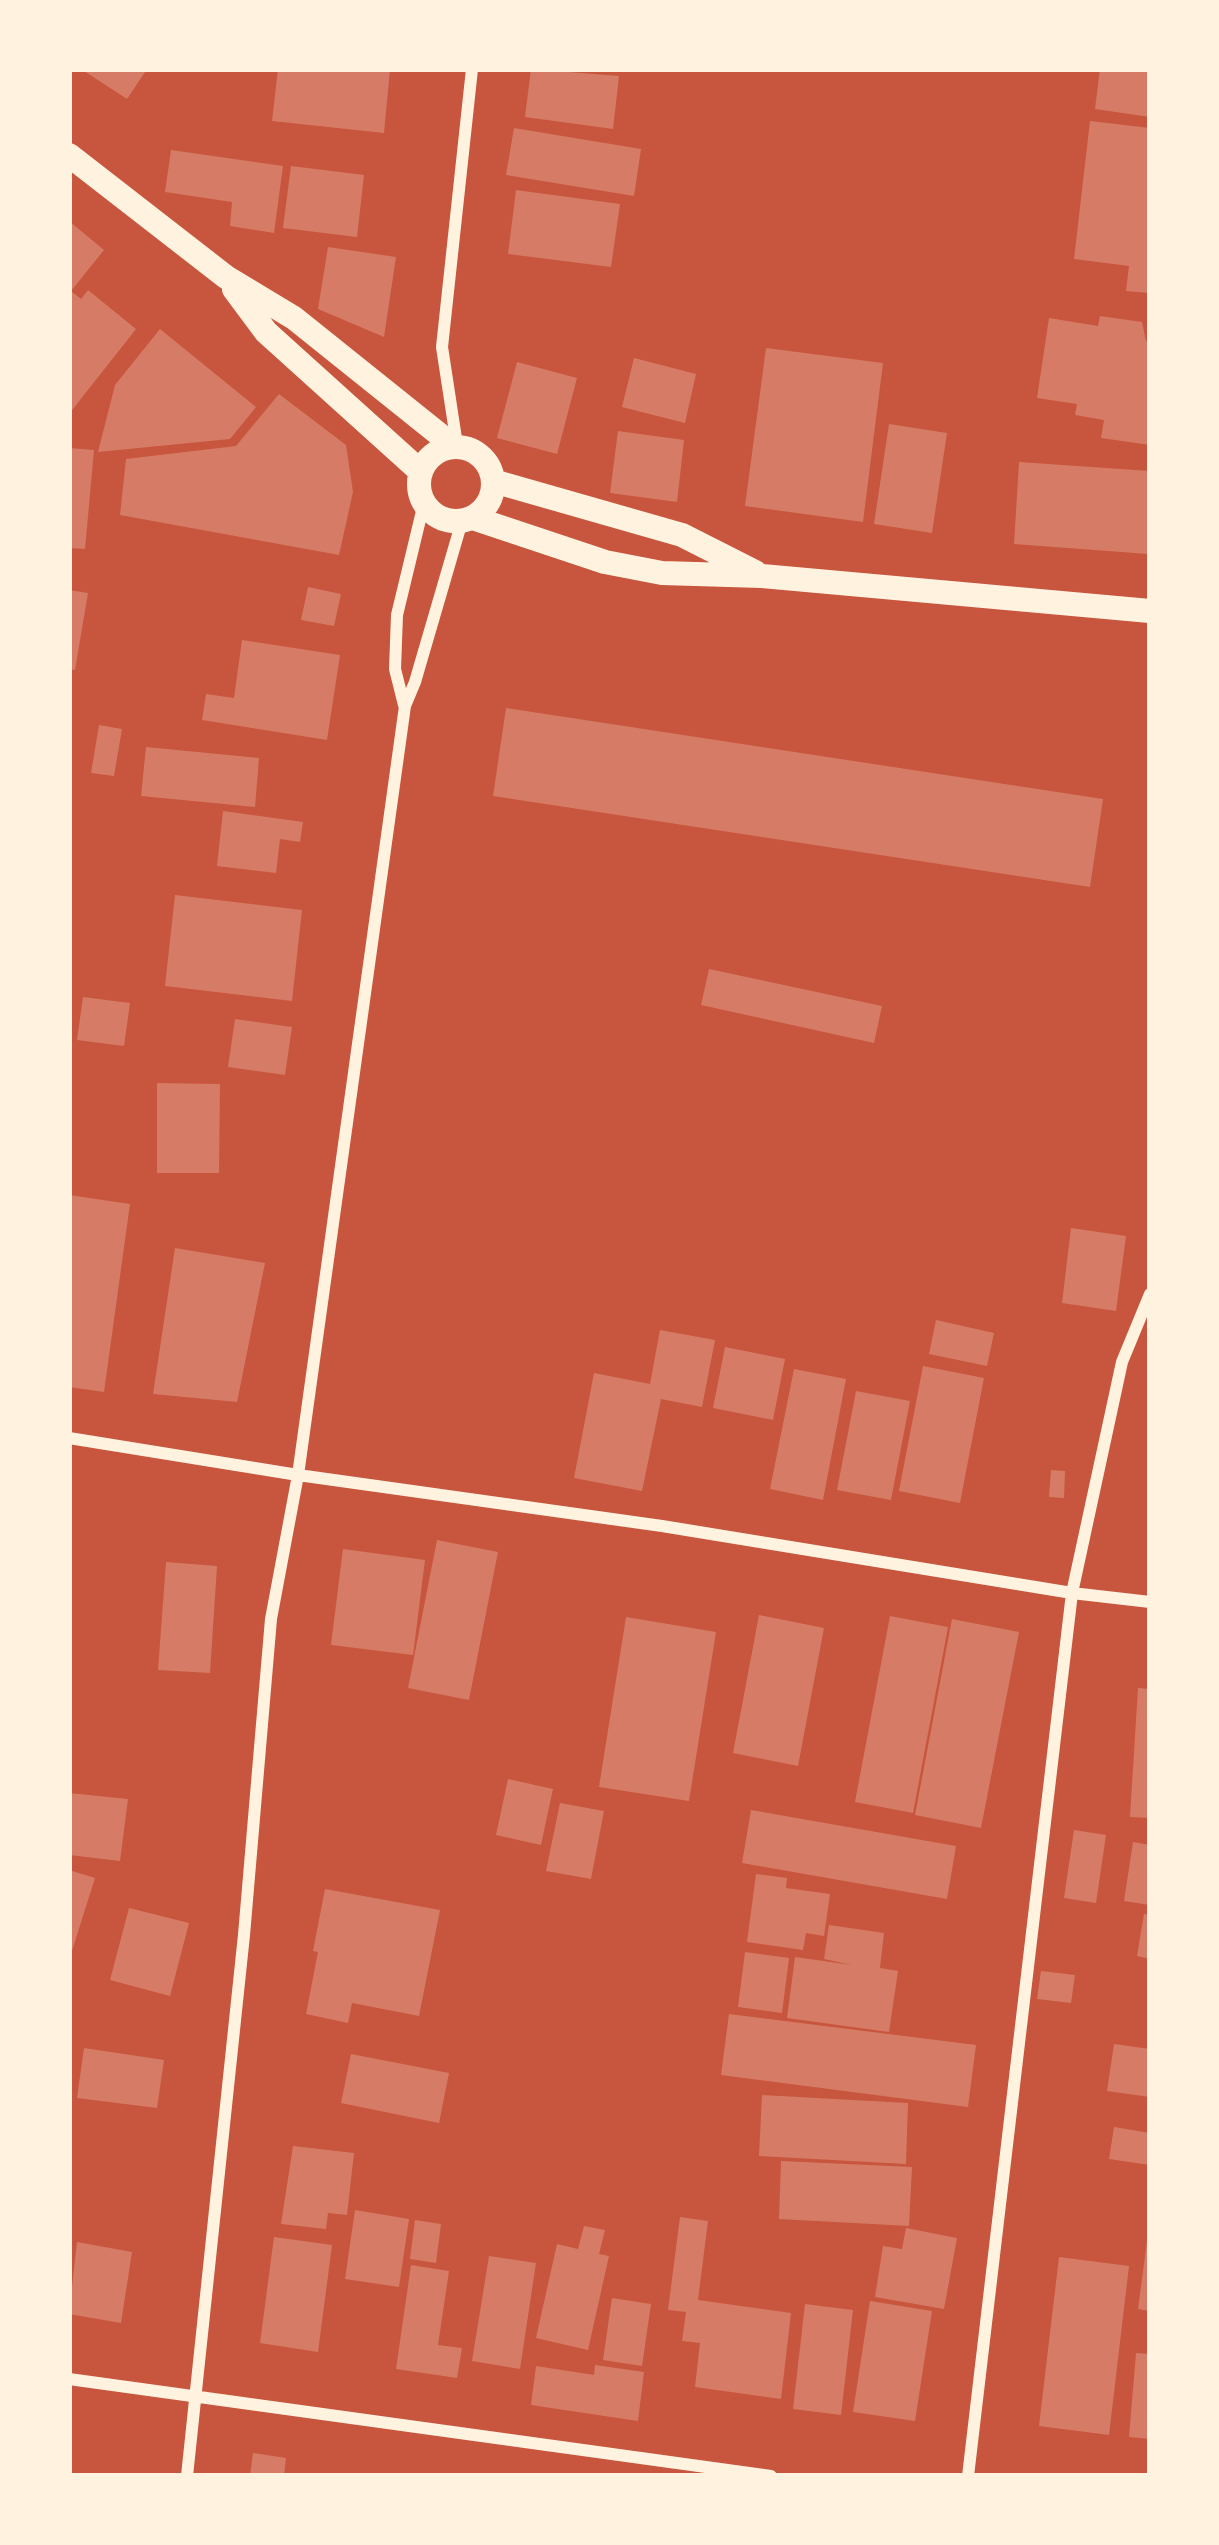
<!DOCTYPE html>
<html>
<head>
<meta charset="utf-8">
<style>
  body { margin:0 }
  #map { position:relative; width:1219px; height:2545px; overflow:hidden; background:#c8553d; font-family:Roboto,sans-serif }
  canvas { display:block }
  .frame { position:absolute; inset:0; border:72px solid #fff3e0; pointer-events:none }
</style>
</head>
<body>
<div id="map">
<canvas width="1219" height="2545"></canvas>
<div class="frame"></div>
</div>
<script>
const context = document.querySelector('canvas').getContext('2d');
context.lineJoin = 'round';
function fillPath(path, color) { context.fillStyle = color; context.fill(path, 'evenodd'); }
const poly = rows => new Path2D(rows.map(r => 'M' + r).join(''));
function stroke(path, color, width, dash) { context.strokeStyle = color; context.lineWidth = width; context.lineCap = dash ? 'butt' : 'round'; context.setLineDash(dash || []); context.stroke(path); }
fillPath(poly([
  [81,69,147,69,127,99],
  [278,69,390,69,384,133,272,121],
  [531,69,619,76,613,129,525,117],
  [1100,69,1150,69,1150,117,1095,109],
  [1090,121,1150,128,1150,293,1126,291,1129,266,1074,259],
  [514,128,641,149,634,196,506,175],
  [171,150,283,166,274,233,230,226,232,202,165,192],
  [291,166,364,175,357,237,283,228],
  [516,190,620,204,611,267,508,254],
  [69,221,104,250,71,291,81,299,88,290,136,329,69,414],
  [328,247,396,257,384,337,318,309],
  [1100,316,1142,322,1146,341,1150,342,1150,445,1101,438,1104,420,1075,415,1077,404,1037,398,1049,318,1098,326],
  [160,329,256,407,230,439,98,452,115,385],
  [766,348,883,363,863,522,745,506],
  [634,358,696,374,685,423,622,407],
  [517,362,577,378,557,454,497,438],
  [279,394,346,445,353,492,339,555,120,515,126,459,236,446],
  [889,424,947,433,932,533,874,524],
  [618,431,684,440,677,502,610,493],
  [69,448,94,450,85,549,69,548],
  [1019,462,1150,471,1148,554,1014,544],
  [308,587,341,594,334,626,301,620],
  [69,590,88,593,75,670,69,669],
  [242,640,340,655,327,740,202,720,206,694,234,698],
  [506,708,1103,799,1090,887,493,796],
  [99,725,122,729,114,776,91,773],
  [146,747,259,758,255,807,141,796],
  [223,811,303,822,300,842,280,839,276,873,217,866],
  [175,895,302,910,292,1001,165,986],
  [709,969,882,1006,874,1043,701,1005],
  [83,997,130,1003,124,1046,77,1040],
  [235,1019,292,1027,285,1075,228,1067],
  [157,1083,220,1084,219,1173,157,1173],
  [69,1195,130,1204,104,1392,69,1387],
  [1071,1228,1126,1236,1116,1311,1062,1303],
  [175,1248,265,1263,237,1402,153,1394],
  [936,1320,994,1333,987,1366,929,1354],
  [660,1330,715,1340,702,1407,661,1399,642,1491,574,1478,594,1373,650,1384],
  [725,1347,785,1359,773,1420,713,1408],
  [923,1366,984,1378,960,1503,899,1491],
  [794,1369,846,1379,823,1500,770,1489],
  [856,1391,910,1401,891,1500,837,1490],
  [1051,1470,1065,1471,1064,1498,1049,1497],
  [437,1540,498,1552,469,1700,408,1688],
  [343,1549,425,1560,413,1655,331,1645],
  [166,1562,217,1566,210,1673,158,1670],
  [759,1615,824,1628,798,1766,733,1753],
  [890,1616,948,1627,913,1813,855,1802],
  [626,1617,716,1632,689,1801,599,1787],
  [952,1619,1019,1632,981,1828,915,1815],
  [1138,1688,1150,1689,1150,1818,1130,1817],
  [508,1779,553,1789,541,1845,496,1835],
  [69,1793,128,1799,120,1861,69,1855],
  [560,1803,604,1811,591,1879,546,1871],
  [751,1810,956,1846,947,1899,742,1863],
  [1074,1830,1106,1835,1096,1903,1064,1898],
  [1133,1842,1150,1845,1150,1905,1124,1901],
  [69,1870,95,1878,70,1957,69,1957],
  [756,1874,787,1878,786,1888,830,1894,824,1936,806,1933,803,1950,747,1942],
  [325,1889,440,1910,419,2016,352,2003,348,2023,306,2014,318,1952,313,1951],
  [129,1908,189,1923,170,1996,110,1980],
  [1144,1914,1150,1915,1150,1959,1137,1956],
  [829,1925,884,1933,880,1968,898,1971,889,2032,787,2018,795,1957,852,1965,824,1959],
  [745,1952,789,1958,782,2013,738,2007],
  [1041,1971,1075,1975,1071,2003,1037,1999],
  [729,2014,976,2045,968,2107,721,2075],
  [1114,2044,1150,2049,1150,2097,1107,2091],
  [84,2048,164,2060,157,2108,77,2098],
  [351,2054,449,2073,439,2123,341,2103],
  [762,2095,908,2103,906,2164,759,2156],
  [1114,2127,1150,2133,1150,2165,1109,2159],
  [293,2146,354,2153,347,2215,328,2213,326,2229,281,2224],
  [781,2161,912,2167,909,2226,779,2219],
  [355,2210,409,2219,399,2287,345,2279],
  [680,2217,708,2221,698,2300,791,2313,781,2399,695,2387,700,2343,682,2341,686,2312,668,2310],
  [415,2220,441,2224,436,2263,410,2259],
  [584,2226,605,2230,599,2254,609,2256,588,2350,536,2338,557,2244,578,2249],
  [906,2228,957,2238,944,2309,875,2297,883,2246,902,2249],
  [274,2237,332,2245,318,2352,260,2343],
  [1147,2241,1150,2241,1150,2311,1138,2309],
  [77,2242,132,2252,121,2323,69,2314],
  [489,2256,536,2263,520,2369,472,2361],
  [1059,2257,1129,2266,1109,2435,1039,2426],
  [411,2265,449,2271,438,2345,462,2348,457,2378,396,2369],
  [612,2298,651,2304,642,2366,603,2360],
  [870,2301,932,2311,915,2421,853,2412],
  [805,2304,853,2310,841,2415,793,2409],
  [1136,2353,1150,2354,1150,2439,1129,2437],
  [595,2365,644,2372,638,2421,531,2405,536,2366,594,2375],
  [253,2453,286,2458,284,2476,250,2476]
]), '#d67c66');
stroke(poly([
  [457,445,442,347,472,69],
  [404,705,395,669,397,615,424,503],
  [69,1438,298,1475,662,1526,1072,1593,1150,1602],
  [69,2379,771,2476],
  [187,2476,244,1935,271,1619,298,1475,405,706,415,682,462,521],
  [968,2476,1072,1593,1122,1362,1150,1294]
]), '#fff3e0', 12);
stroke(poly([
  [69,155,226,277,294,318,455,447],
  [234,289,266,332,420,471],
  '419 484a37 37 0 1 1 74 0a37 37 0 1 1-74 0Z',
  [493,481,682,535,755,572],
  [473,518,605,562,662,573,762,576,1150,611]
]), '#fff3e0', 24);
</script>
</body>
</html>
